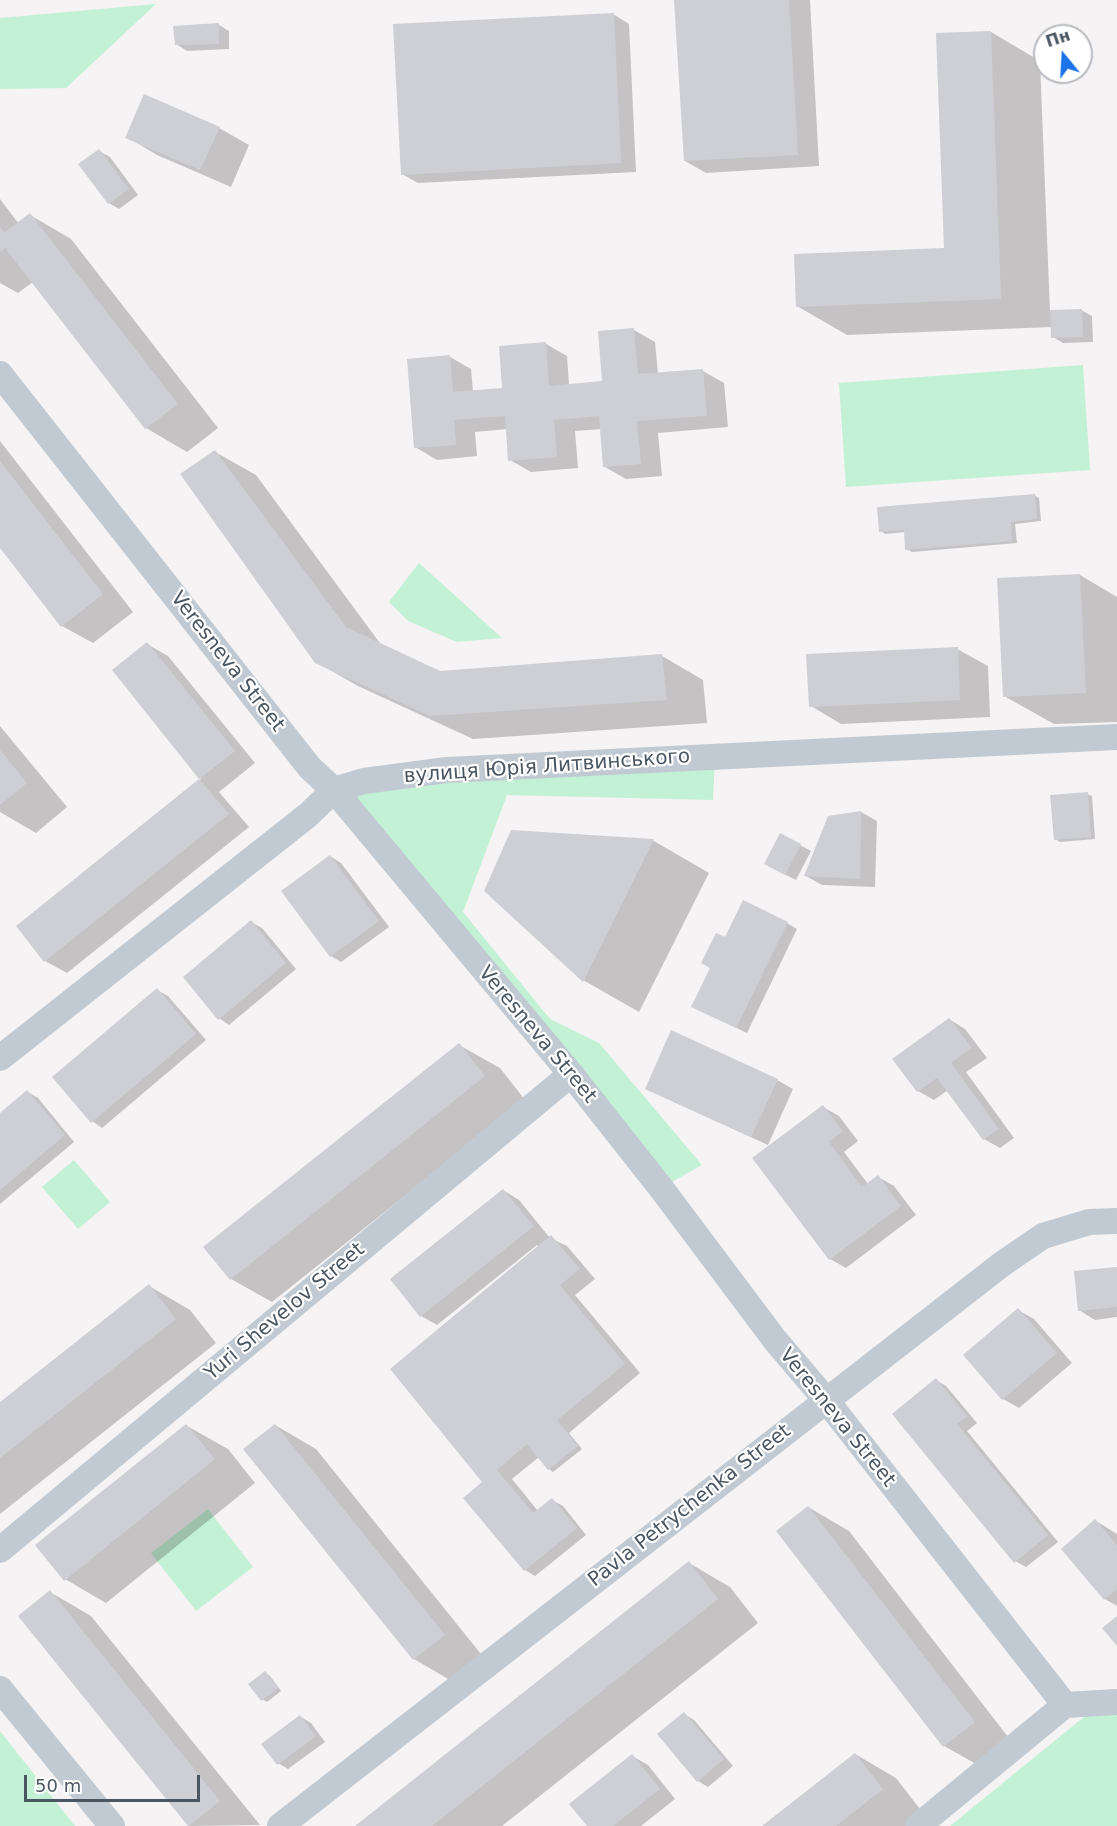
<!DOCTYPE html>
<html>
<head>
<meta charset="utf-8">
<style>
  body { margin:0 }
  #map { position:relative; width:1117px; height:1826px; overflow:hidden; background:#f5f3f3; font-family:"DejaVu Sans",sans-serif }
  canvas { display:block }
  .north { position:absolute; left:1033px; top:24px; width:60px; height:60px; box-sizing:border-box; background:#fff; border:2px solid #b7bbc0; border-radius:50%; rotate:342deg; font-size:16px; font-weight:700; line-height:24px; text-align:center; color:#4a5661 }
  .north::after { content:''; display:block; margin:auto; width:21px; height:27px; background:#1a73e8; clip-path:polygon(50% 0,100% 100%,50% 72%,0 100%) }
  .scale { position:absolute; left:24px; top:1775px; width:176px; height:27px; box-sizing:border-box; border:3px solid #4a5661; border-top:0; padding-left:8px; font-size:18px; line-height:21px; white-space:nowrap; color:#4a5661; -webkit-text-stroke:4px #fff; paint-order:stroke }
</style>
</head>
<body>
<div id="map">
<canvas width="1117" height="1826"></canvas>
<div class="north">Пн</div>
<div class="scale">50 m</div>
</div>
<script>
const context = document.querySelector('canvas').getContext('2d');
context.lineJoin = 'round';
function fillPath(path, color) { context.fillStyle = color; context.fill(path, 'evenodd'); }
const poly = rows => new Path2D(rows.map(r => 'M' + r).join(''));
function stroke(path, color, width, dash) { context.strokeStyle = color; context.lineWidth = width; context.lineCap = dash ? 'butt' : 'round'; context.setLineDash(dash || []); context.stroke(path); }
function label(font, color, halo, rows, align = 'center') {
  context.font = font + ' "DejaVu Sans",sans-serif'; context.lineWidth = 4.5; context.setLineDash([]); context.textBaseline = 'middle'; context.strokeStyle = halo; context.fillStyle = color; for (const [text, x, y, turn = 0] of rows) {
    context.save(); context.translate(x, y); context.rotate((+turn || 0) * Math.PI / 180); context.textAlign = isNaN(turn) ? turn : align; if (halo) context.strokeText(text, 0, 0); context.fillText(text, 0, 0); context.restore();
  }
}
fillPath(poly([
  [156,4,66,88,0,89,0,18],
  [1083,365,1090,470,846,487,839,383],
  [419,563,502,638,457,642,408,621,389,602],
  [715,757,713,800,507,795,463,912,550,1019,599,1043,702,1165,661,1188,334,791],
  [74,1160,110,1202,78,1229,42,1187],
  [208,1509,253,1567,196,1611,151,1553],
  [1095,1708,1117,1708,1117,1826,950,1826],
  [0,1731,75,1826,0,1826]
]), '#c3f1d5');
fillPath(poly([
  [676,0,810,0,819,166,706,173,685,161],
  [613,14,629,24,636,172,418,183,402,174],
  [219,25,229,31,229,49,187,51,176,44],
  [991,32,1040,61,1050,312,1081,310,1092,316,1093,342,1063,343,1053,337,1052,327,847,335,797,306,945,249],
  [219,128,249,145,231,187,157,155,127,137],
  [99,151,110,157,138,195,119,209,109,203],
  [0,199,19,224,30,215,71,239,218,428,187,452,146,428,33,282,18,293,0,283],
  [634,330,655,342,658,374,703,371,724,383,728,427,658,433,662,476,626,479,605,467,602,429,575,431,578,468,531,472,510,460,507,429,475,432,477,456,437,460,415,447,450,357,471,369,473,392,504,389,546,344,567,356,569,385,603,383],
  [0,441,133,612,93,643,62,626,0,545],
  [215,452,256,475,382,646,440,672,662,656,703,680,707,723,473,739,358,686,316,662],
  [1034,495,1039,498,1041,521,1015,524,1017,543,912,552,907,549,905,532,885,534,881,531],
  [1080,575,1117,597,1117,722,1054,724,1004,696],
  [147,644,168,656,255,763,219,792,249,827,67,973,45,961,18,926,201,779,114,671],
  [957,649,988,666,990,717,841,724,811,706],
  [0,726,67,807,36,833,0,812],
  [1087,794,1092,796,1095,839,1060,842,1055,839],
  [861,812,877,821,875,887,822,885,806,876],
  [512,832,654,841,709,873,639,1012,583,980],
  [781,835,811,851,796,880,776,870],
  [330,856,341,863,389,927,341,962,331,956],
  [251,922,262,928,296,969,229,1025,219,1018],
  [787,923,797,929,747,1033,704,1012,726,939],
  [157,990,168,996,206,1040,102,1128,92,1121],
  [949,1019,965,1029,987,1058,966,1072,1014,1138,1000,1148,984,1139,948,1090,934,1100,918,1091],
  [459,1045,500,1068,525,1100,272,1302,231,1279],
  [777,1080,793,1089,768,1145,663,1097,647,1088],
  [28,1092,38,1098,74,1142,0,1204,0,1115],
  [823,1107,839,1116,858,1141,844,1152,868,1184,878,1177,894,1186,916,1215,846,1268,830,1259],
  [503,1190,519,1200,550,1238,567,1246,595,1279,575,1295,640,1373,569,1433,582,1449,553,1472,549,1469,539,1457,512,1479,538,1511,552,1500,563,1506,586,1535,535,1576,525,1570,484,1482,539,1247,537,1245,437,1325,421,1316],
  [1117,1268,1117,1317,1095,1320,1079,1310],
  [149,1286,190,1310,216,1343,0,1514,0,1404],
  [1018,1310,1034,1319,1072,1363,1019,1408,1003,1399,966,1355],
  [936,1380,946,1386,977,1423,967,1431,1058,1542,1026,1567,1015,1561],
  [275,1425,316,1449,485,1659,455,1683,414,1659],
  [187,1426,228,1449,255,1483,106,1603,65,1579],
  [808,1507,849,1531,1015,1746,985,1769,944,1746],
  [1096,1521,1117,1534,1117,1606,1105,1599,1063,1549],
  [689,1563,730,1587,758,1623,502,1826,358,1826],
  [50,1592,91,1616,260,1825,189,1826],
  [265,1673,270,1676,281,1691,267,1702,262,1699],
  [684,1714,694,1720,733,1766,708,1787,698,1781],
  [301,1717,311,1723,325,1742,288,1769,278,1763],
  [855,1754,896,1778,923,1813,906,1826,764,1826],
  [632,1756,648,1765,675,1799,641,1826,589,1826]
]), '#0003');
fillPath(poly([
  [674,0,789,0,798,155,684,161],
  [614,13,621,163,401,175,393,24],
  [219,23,219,44,175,45,173,26],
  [991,31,1001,299,796,307,794,254,944,248,936,33],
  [144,94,220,127,200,170,125,138],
  [99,149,129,189,108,204,78,164],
  [30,213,178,404,145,429,5,248,0,252,0,227,4,233],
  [1082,309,1083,337,1051,338,1050,310],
  [634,328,638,374,703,369,707,416,637,421,641,464,603,467,599,416,554,420,557,457,508,461,505,416,454,420,456,445,414,448,407,359,450,355,453,392,502,388,499,346,546,342,549,386,602,381,598,331],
  [215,450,346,627,440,671,662,654,667,700,430,716,315,663,180,474],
  [0,461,103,594,61,627,0,548],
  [1035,494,1037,519,1011,522,1012,541,905,550,904,530,879,532,877,507],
  [1080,574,1086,693,1003,697,997,578],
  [147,642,235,751,199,779,112,670],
  [958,647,960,700,809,707,806,654],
  [0,750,27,783,0,805],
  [199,779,229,814,44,962,16,926],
  [1088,792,1091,837,1054,840,1050,795],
  [861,811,860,879,804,876,828,816],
  [511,830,654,839,583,982,484,891],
  [780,833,801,844,785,875,764,864],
  [330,855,379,921,330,957,281,891],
  [743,900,788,922,736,1028,691,1007,710,968,701,963,716,933,725,937],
  [251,920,286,963,218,1020,183,977],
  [157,988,196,1034,91,1123,52,1077],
  [949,1018,972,1048,951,1063,999,1129,983,1140,937,1078,917,1092,892,1059],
  [671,1030,778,1079,751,1137,645,1089],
  [459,1043,485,1076,230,1280,203,1247],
  [27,1090,65,1135,0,1190,0,1113],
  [823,1105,843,1131,829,1142,862,1187,878,1175,901,1206,829,1260,752,1158],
  [503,1189,534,1226,420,1317,390,1279],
  [551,1235,580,1269,560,1285,625,1364,557,1420,578,1446,548,1470,527,1444,497,1470,533,1513,552,1498,577,1528,524,1571,463,1498,482,1482,390,1369],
  [1117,1267,1117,1307,1078,1311,1074,1271],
  [149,1284,176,1319,0,1458,0,1402],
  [1018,1308,1057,1353,1002,1400,963,1355],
  [936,1378,967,1416,957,1424,1048,1535,1014,1563,892,1414],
  [186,1424,215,1459,64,1581,35,1545],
  [275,1424,445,1635,413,1660,243,1449],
  [808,1506,975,1722,943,1747,776,1531],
  [1095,1519,1117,1545,1117,1589,1104,1600,1061,1549],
  [689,1561,718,1599,432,1826,355,1826],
  [50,1590,220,1801,189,1826,188,1826,18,1616],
  [1117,1616,1117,1646,1102,1628],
  [265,1671,278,1688,261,1701,248,1684],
  [684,1712,724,1759,697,1782,657,1734],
  [300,1715,316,1736,277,1765,261,1744],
  [855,1753,883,1789,836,1826,762,1826],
  [632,1754,660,1789,613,1826,587,1826,569,1804]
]), '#cdcfd5');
stroke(poly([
  [0,374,310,768,334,790,571,1074,661,1188,775,1340,826,1400,1065,1705],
  [0,1058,308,815,334,790,364,781,447,770,1117,737],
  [0,1550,571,1074],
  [0,1689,112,1826],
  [280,1826,1002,1264,1043,1236,1089,1222,1117,1221],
  [918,1826,1065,1705,1117,1702]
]), '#c1cad2', 26);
label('20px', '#4a5661', '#fff', [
  ["Veresneva Street",227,662,52],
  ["вулиця Юрія Литвинського",547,767,-4],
  ["Veresneva Street",537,1035,50],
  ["Yuri Shevelov Street",285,1312,-40],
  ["Veresneva Street",837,1418,51],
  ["Pavla Petrychenka Street",690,1506,-38]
]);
</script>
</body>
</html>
